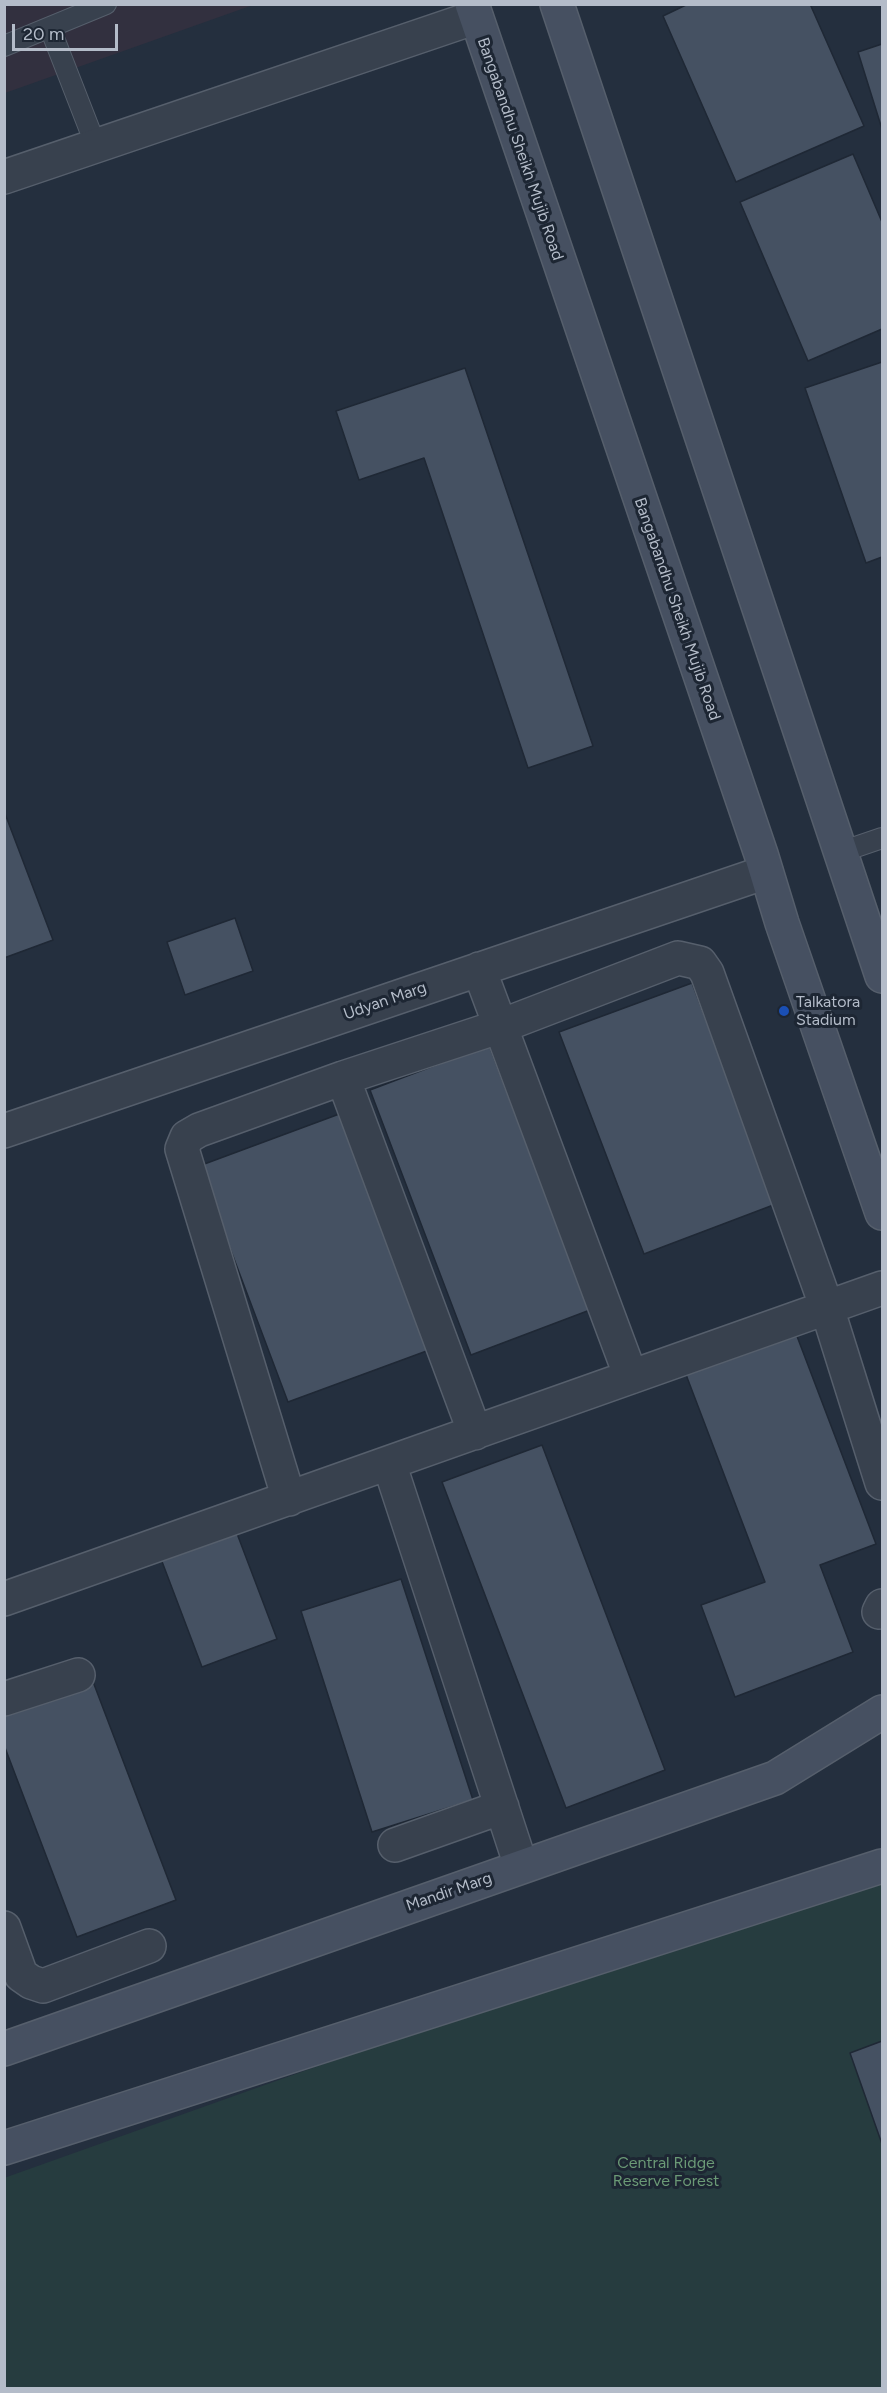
<!DOCTYPE html>
<html>
<head>
<meta charset="utf-8">
<style>
  body { margin:0 }
  #map { position:relative; width:887px; height:2393px; overflow:hidden; background:#242f3e; font-family:Figtree,sans-serif }
  canvas { display:block }
  .frame { position:absolute; inset:0; border:6px solid #b4bcc9; pointer-events:none }
  .scale { position:absolute; left:12px; top:24px; width:106px; height:27px; box-sizing:border-box; border:3px solid #b4bcc9; border-top:0; padding-left:8px; font-size:18px; line-height:21px; white-space:nowrap; color:#b4bcc9; -webkit-text-stroke:4px #1d2633; paint-order:stroke }
</style>
</head>
<body>
<div id="map">
<canvas width="887" height="2393"></canvas>
<div class="frame"></div>
<div class="scale">20 m</div>
</div>
<script>
const context = document.querySelector('canvas').getContext('2d');
context.lineJoin = 'round';
function fillPath(path, color) { context.fillStyle = color; context.fill(path, 'evenodd'); }
const poly = rows => new Path2D(rows.map(r => 'M' + r).join(''));
function stroke(path, color, width, dash) { context.strokeStyle = color; context.lineWidth = width; context.lineCap = dash ? 'butt' : 'round'; context.setLineDash(dash || []); context.stroke(path); }
function label(font, color, halo, rows, align = 'center') {
  context.font = font + ' Figtree,sans-serif'; context.lineWidth = 6; context.setLineDash([]); context.textBaseline = 'middle'; context.strokeStyle = halo; context.fillStyle = color; for (const [text, x, y, turn = 0] of rows) {
    context.save(); context.translate(x, y); context.rotate((+turn || 0) * Math.PI / 180); context.textAlign = isNaN(turn) ? turn : align; if (halo) context.strokeText(text, 0, 0); context.fillText(text, 0, 0); context.restore();
  }
}
fillPath(poly([
  [5,4,253,5,5,93]
]), '#32303f');
fillPath(poly([
  [882,1865,882,2388,5,2388,4,2178]
]), '#263c3f');
const building = poly([
  [688,4,810,4,864,126,736,182,663,16,688,4],
  [882,44,882,129,858,52,882,44],
  [853,154,882,222,882,329,808,361,740,202,853,154],
  [882,362,882,557,866,563,805,388,882,362],
  [465,368,593,746,528,768,424,458,359,480,336,411,465,368],
  [4,811,53,940,4,958,4,811],
  [235,918,253,971,185,995,167,942,235,918],
  [692,983,776,1204,644,1254,559,1032,692,983],
  [489,1045,590,1310,471,1355,370,1090,489,1045],
  [342,1113,432,1349,288,1402,199,1166,342,1113],
  [795,1331,876,1544,820,1565,853,1652,735,1697,701,1605,765,1582,685,1372,795,1331],
  [542,1445,665,1770,566,1808,442,1482,542,1445],
  [233,1523,277,1639,202,1667,158,1551,233,1523],
  [401,1579,473,1800,372,1832,301,1611,401,1579],
  [92,1679,176,1900,77,1937,4,1745,4,1712,92,1679],
  [882,2041,882,2144,850,2053,882,2041]
]);
fillPath(building, '#455162');
stroke(building, '#1f2835', 1.5);
const lane = poly([
  [50,28,96,146],
  [4,46,106,4],
  [841,852,882,838]
]);
const street = poly([
  [4,177,476,17],
  [479,969,631,1377],
  [343,1078,475,1433],
  [4,1131,766,872],
  [389,1463,521,1866],
  [289,1499,182,1149,187,1137,199,1130,343,1078,501,1026,678,958,700,963,707,973,827,1308,882,1483],
  [4,1599,882,1288],
  [879,1612,882,1606],
  [4,1699,78,1675],
  [395,1845,502,1807],
  [4,1928,21,1975,31,1982,43,1986,149,1946]
]);
const secondary = poly([
  [472,4,761,854,782,923,882,1213],
  [557,4,882,976],
  [4,2049,775,1778,882,1712],
  [4,2148,882,1866]
]);
stroke(lane, '#565f6c', 22);
stroke(street, '#565f6c', 36);
stroke(secondary, '#565f6c', 36);
stroke(lane, '#38414e', 20);
stroke(street, '#38414e', 33);
stroke(secondary, '#465061', 33);
for (const [x, y, r, color] of [
  [784,1011,6,"#1a4fb4"]
]) { const dot = new Path2D(); dot.arc(x, y, r, 0, 2 * Math.PI); context.fillStyle = color; context.fill(dot); stroke(dot, '#1d2633', 2); }
label('16px', '#b4bcc9', '#1d2633', [
  ["Bangabandhu Sheikh Mujib Road",520,149,71],
  ["Bangabandhu Sheikh Mujib Road",677,609,71],
  ["Udyan Marg",385,1001,-19],
  ["Mandir Marg",449,1892,-19]
]);
label('16px', '#b4bcc9', '#1d2633', [
  ["Talkatora",796,1002],
  ["Stadium",796,1020]
], 'left');
label('16px', '#6b9a76', '#1d2633', [
  ["Central Ridge",666,2163],
  ["Reserve Forest",666,2181]
]);
</script>
</body>
</html>
